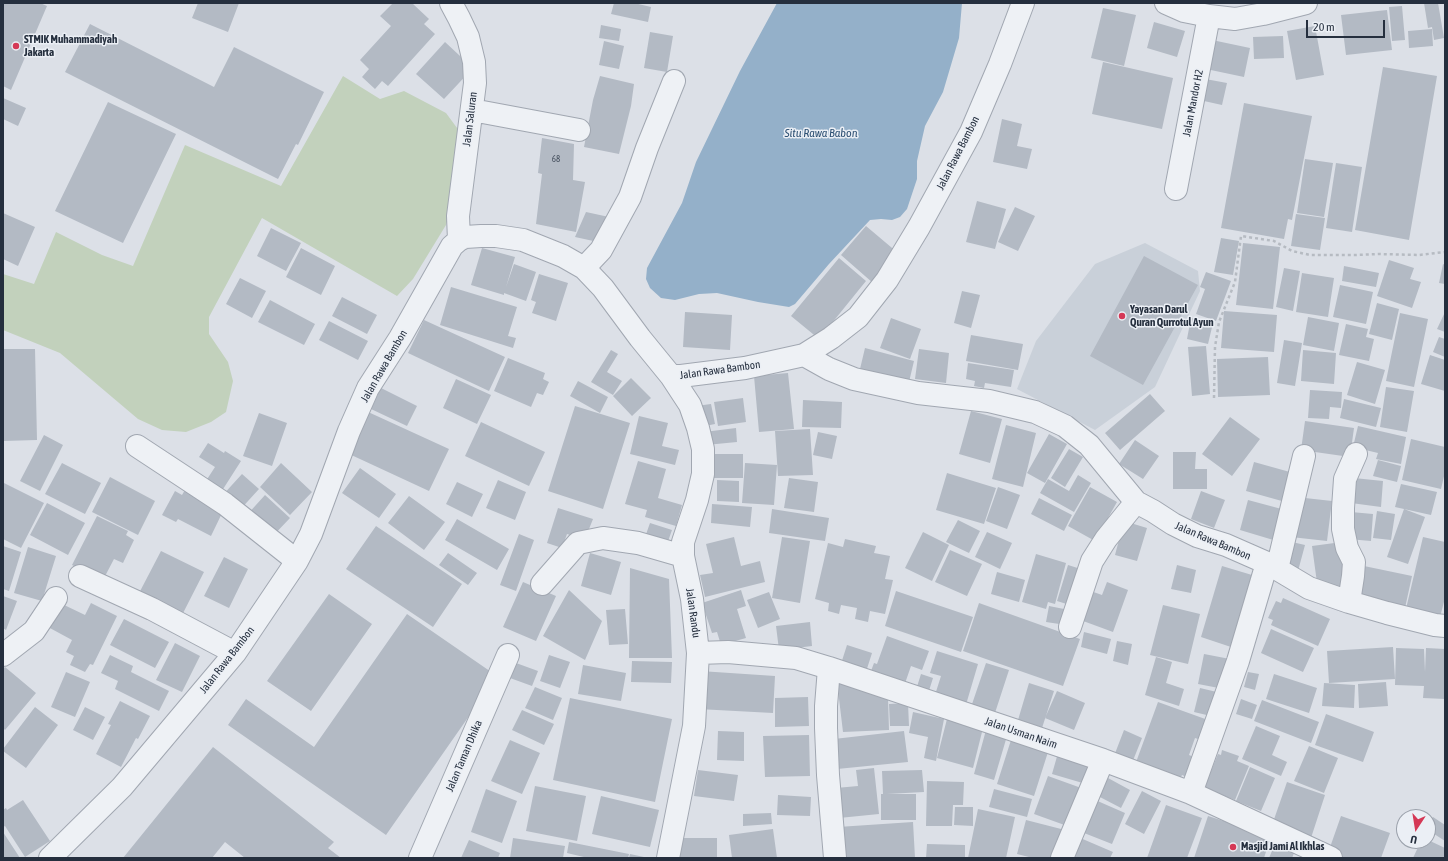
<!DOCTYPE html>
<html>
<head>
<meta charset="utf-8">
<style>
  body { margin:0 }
  #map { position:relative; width:1448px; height:861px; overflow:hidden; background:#dce0e7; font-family:"Asap Condensed",sans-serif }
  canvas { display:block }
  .frame { position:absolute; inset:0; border:4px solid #252f3e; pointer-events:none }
  .north { position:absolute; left:1396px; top:809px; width:40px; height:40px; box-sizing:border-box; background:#ebeff5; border:1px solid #9ca2ac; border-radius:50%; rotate:192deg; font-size:11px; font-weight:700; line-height:16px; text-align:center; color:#252f3e }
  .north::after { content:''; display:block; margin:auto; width:14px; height:18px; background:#d53856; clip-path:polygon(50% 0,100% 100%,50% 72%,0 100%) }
  .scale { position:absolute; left:1306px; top:20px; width:79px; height:18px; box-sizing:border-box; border:2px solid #252f3e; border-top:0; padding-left:5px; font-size:12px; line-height:14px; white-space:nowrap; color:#252f3e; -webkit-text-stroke:3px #ebeff5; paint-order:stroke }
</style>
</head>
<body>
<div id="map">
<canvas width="1448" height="861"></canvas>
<div class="frame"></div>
<div class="north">U</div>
<div class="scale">20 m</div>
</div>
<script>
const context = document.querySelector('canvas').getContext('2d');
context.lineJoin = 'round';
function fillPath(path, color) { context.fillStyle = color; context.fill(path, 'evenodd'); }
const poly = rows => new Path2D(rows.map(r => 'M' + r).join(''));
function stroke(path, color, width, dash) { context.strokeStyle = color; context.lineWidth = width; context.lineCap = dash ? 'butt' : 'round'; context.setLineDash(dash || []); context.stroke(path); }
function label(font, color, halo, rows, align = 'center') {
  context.font = font + ' "Asap Condensed",sans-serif'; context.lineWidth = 3; context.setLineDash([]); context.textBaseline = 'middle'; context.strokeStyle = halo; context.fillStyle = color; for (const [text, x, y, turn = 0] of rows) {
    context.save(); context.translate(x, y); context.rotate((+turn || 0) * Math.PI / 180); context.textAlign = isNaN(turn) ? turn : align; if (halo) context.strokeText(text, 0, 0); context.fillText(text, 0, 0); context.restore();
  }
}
fillPath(poly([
  [1145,243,1198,271,1200,291,1155,387,1095,430,1017,389,1036,341,1095,264]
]), '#c9d0d9');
fillPath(poly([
  [343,76,380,99,404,91,446,113,460,132,454,199,446,225,413,279,397,296,262,218,209,317,209,334,228,362,233,381,226,412,211,422,186,432,162,430,138,419,60,353,3,330,3,274,34,284,56,232,102,255,133,266,185,145,281,186]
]), '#c2d1bc');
fillPath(poly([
  [777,3,962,3,959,38,943,92,925,126,917,161,917,179,907,209,900,217,892,220,881,219,870,220,829,264,795,304,789,307,758,302,717,293,699,294,675,300,661,298,650,288,646,279,647,268,682,203,696,162,740,71]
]), '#94b0c9');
fillPath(poly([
  [3,3,40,3,47,6,11,90,3,86],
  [198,3,239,3,228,32,192,18],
  [393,3,412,3,429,19,424,24,435,34,388,86,382,81,375,89,362,77,369,69,360,60,391,26,380,16],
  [614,3,634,3,651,7,648,22,611,14],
  [1424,3,1438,3,1444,38,1434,40,1432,27,1428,28],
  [1402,6,1405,40,1392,41,1389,7],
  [1103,8,1136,15,1124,66,1091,58],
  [1387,10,1392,50,1346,55,1341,15],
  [1154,22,1185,31,1177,57,1147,48],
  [90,24,214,87,234,47,324,92,298,145,296,144,278,179,65,72],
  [601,25,621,29,619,41,599,38],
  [1315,26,1324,75,1296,80,1287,31],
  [1432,29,1433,46,1409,48,1408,31],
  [650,32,673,36,667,72,644,68],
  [1283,36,1284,58,1254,59,1253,37],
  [1212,40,1250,48,1244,77,1206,69],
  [604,41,624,46,619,69,599,65],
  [445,42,473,68,444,99,416,74],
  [1103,62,1173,78,1162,129,1092,114],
  [1383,67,1437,76,1409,240,1355,230],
  [600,76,634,84,631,106,619,154,584,147,593,100],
  [1200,78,1227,83,1222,105,1195,99],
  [3,98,26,108,18,126,3,119],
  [108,102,176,134,123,243,55,211],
  [1244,103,1312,116,1292,220,1288,219,1284,239,1221,228],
  [1002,119,1022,124,1017,146,1032,149,1027,169,993,162],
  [542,138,574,144,573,180,585,182,576,232,536,224,542,174,538,173],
  [1305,159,1333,163,1324,217,1297,213],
  [1336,163,1362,167,1352,232,1326,228],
  [977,201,1006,209,995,249,966,242],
  [1015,207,1035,216,1018,251,998,242],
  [586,212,609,217,598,242,575,237],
  [3,213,35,227,18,266,3,259],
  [1296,214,1325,218,1320,250,1291,246],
  [866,226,898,253,873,283,841,255],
  [271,228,301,243,286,271,257,256],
  [1221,238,1239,241,1233,275,1214,272],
  [1243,243,1280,247,1273,309,1236,305],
  [301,248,335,266,321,295,286,277],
  [482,248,515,257,506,287,514,264,536,272,526,301,504,293,504,295,471,285],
  [1144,256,1198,285,1143,385,1090,356],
  [839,258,866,281,819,339,791,316],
  [1389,260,1414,268,1410,279,1421,282,1412,308,1377,296],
  [1443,264,1445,265,1445,284,1439,283],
  [1344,266,1379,273,1376,287,1342,281],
  [1284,268,1300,271,1293,311,1276,307],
  [1206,272,1231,281,1216,321,1196,314,1205,289,1200,287],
  [1302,273,1334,278,1328,317,1296,312],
  [539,274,568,283,556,321,532,313,536,302,531,300],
  [240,278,266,291,252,318,226,304],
  [1340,285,1373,292,1366,324,1333,317],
  [451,287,517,307,508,336,516,338,513,348,440,325],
  [962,291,980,295,971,328,954,323],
  [342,297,377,315,367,334,332,316],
  [270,300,315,324,304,345,258,322],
  [1377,303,1399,309,1392,340,1369,334],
  [1224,311,1277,315,1274,352,1221,348],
  [685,312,732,315,730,350,683,347],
  [1445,312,1445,332,1437,329],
  [1400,313,1428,319,1414,387,1386,381],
  [1308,317,1339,323,1334,351,1303,345],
  [891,318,921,329,910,359,880,348],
  [1191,318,1213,323,1208,344,1187,339],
  [424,320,505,357,489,391,408,353],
  [329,321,368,341,358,360,319,340],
  [1346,324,1368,329,1366,337,1374,339,1369,361,1339,355],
  [971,335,1023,344,1018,370,966,361],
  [1439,337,1445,339,1445,357,1433,352],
  [1284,340,1302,343,1295,386,1277,383],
  [1206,346,1210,394,1192,396,1188,347],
  [865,348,914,361,909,382,860,369],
  [3,349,35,349,37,440,3,441],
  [919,349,949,353,946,383,915,379],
  [611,350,618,354,607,372,622,381,613,395,591,382],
  [1303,350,1336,353,1334,384,1301,381],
  [1430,355,1445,360,1445,391,1421,384],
  [1268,357,1270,395,1218,397,1217,359],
  [508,358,545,373,543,379,549,382,543,395,537,393,531,407,494,391],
  [1357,362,1385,370,1375,404,1347,395],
  [968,363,1014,370,1011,387,985,383,984,388,974,386,975,381,966,379],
  [788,373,794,429,759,432,754,376],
  [631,378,651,398,632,416,613,396],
  [456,379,491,395,477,424,443,408],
  [578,381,608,397,600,413,570,396],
  [1386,387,1414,391,1407,432,1380,427],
  [381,388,417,406,407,426,371,409],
  [1310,390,1342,392,1341,408,1330,407,1329,419,1308,418],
  [1150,394,1165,411,1120,450,1105,433],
  [743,398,746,422,718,426,714,402],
  [1344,399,1381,408,1376,427,1340,418],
  [803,400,842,402,841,428,802,427],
  [711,404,715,424,700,427,696,406],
  [575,406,630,423,603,509,548,491],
  [366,411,449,449,429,491,347,453],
  [971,411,1002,419,990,463,959,454],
  [259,413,287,423,272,466,243,456],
  [639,416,668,423,662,446,679,450,675,465,630,454],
  [1230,417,1260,439,1232,476,1202,454],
  [1305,421,1354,428,1350,457,1301,450],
  [481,422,545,452,529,486,465,456],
  [1006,425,1036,433,1023,487,992,479],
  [1358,426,1406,437,1401,464,1376,459,1378,453,1353,447],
  [736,428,737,442,706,445,704,432],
  [810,429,813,475,778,476,775,431],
  [818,432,837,436,832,459,813,455],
  [1049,434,1067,444,1045,483,1027,473],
  [44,435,63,445,40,491,20,481],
  [1411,439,1445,447,1445,472,1441,489,1402,480],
  [1135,440,1159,456,1143,479,1119,464],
  [208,443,224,453,225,451,241,461,218,497,202,487,215,467,199,457],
  [1069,449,1083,457,1065,487,1051,478],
  [1173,452,1196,452,1195,469,1207,469,1207,489,1173,489],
  [711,454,743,454,743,478,711,478],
  [1378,460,1401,466,1397,482,1373,476],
  [638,461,666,469,658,498,682,505,676,526,645,517,647,510,625,504],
  [1254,462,1297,474,1289,503,1246,491],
  [62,463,101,483,85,514,45,494],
  [281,463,312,492,290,515,260,487],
  [745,463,777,465,774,505,742,503],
  [360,468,396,494,379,518,342,493],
  [947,473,996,488,984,524,936,510],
  [242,474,259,489,238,512,221,497],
  [1078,475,1091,483,1074,512,1040,493,1048,479,1069,491],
  [110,477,155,501,138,535,92,512],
  [789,478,818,482,814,512,784,508],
  [1354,478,1383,481,1381,507,1351,503],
  [498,480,526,492,515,520,486,508],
  [717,480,739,481,739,502,717,501],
  [457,482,483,494,472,517,446,504],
  [4,483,44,503,21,548,3,539,3,485],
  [1401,484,1437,492,1431,515,1395,507],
  [998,487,1020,495,1007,529,986,521],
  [1090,487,1117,502,1095,541,1068,526],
  [186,488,225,507,211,536,178,519,176,522,162,515,175,491,182,495],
  [1201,491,1225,500,1214,528,1191,519],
  [265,495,290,518,270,539,246,516],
  [409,496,445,522,424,550,388,523],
  [1296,497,1332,501,1327,541,1291,537],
  [1039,498,1072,515,1064,531,1031,514],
  [1248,500,1289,511,1280,542,1240,530],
  [47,503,85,523,68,555,30,535],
  [712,504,752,507,750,527,711,523],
  [558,508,593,519,589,529,594,530,586,540,567,534,562,548,547,543],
  [772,509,829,518,825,541,769,533],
  [1404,509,1425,517,1408,564,1387,557],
  [1377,511,1395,514,1391,540,1373,538],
  [1351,512,1373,514,1371,541,1348,539],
  [97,516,128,531,126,535,134,540,123,563,114,559,103,580,72,565],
  [457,519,509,549,497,570,445,540],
  [958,520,980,531,969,553,946,542],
  [1124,521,1147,528,1137,561,1115,555],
  [650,523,672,530,666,547,644,540],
  [376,526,462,584,433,627,346,569],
  [923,532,949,545,932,581,905,568],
  [987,532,1012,543,1000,569,975,557],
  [519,534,534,540,516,591,500,585],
  [734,537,741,566,760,561,765,582,705,597,700,575,713,573,706,544],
  [782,537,810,541,800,603,772,598],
  [1423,537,1445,542,1445,598,1439,621,1405,613],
  [845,539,876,546,874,553,890,556,885,579,893,580,885,614,870,611,868,622,855,619,857,608,841,605,839,614,828,611,829,603,815,599,828,543,843,547],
  [1292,542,1305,545,1298,571,1285,568],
  [1342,542,1349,587,1318,590,1312,546],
  [3,546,21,552,9,591,3,589],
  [28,547,56,556,42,601,14,593],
  [950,550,982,564,967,596,935,582],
  [161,551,204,572,180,619,137,597],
  [448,553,477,573,468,585,439,565],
  [590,553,621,562,611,595,581,586],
  [1036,554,1066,563,1055,604,1048,602,1046,609,1022,602],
  [224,557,248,569,229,608,204,596],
  [1068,565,1084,570,1073,606,1057,601],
  [1177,565,1196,570,1191,593,1171,589],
  [1222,566,1252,575,1231,647,1201,637],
  [1364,566,1412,576,1405,608,1357,598],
  [630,568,669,579,672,658,629,658],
  [997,572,1025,580,1019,602,991,594],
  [523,582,556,596,536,641,503,627],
  [1107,582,1128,590,1113,632,1075,618,1085,589,1102,595],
  [569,590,602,621,585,660,543,636],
  [741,590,746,606,737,609,746,638,721,645,717,632,712,633,702,603],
  [896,591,973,617,961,652,885,626],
  [769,592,780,619,758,628,747,600],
  [329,594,372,624,311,711,267,681],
  [3,596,17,601,6,630,3,628],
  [1283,598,1330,619,1318,646,1271,625,1273,620,1268,618,1276,601,1281,603],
  [60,603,85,615,91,603,117,616,93,665,90,664,85,672,70,665,74,656,66,652,72,640,48,627],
  [979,603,1080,639,1063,686,963,651],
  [1163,605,1200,614,1188,664,1150,655],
  [1049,606,1069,610,1066,625,1046,622],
  [625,609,628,644,609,645,606,610],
  [407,614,497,676,386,835,228,725,246,699,314,747],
  [124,619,169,642,155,668,110,645],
  [810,622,812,646,779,650,776,626],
  [1271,629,1314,648,1303,672,1261,653],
  [1084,632,1111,639,1107,654,1081,647],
  [887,636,929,651,922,670,911,666,902,692,868,679,874,663,877,664],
  [1117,641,1132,644,1128,665,1113,661],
  [175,643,200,656,182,692,156,680],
  [847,645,872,653,864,678,839,670],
  [1393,647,1395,679,1329,683,1327,651],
  [1396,648,1424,649,1425,672,1426,648,1445,649,1445,699,1423,698,1424,686,1395,685],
  [937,651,978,664,965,708,934,698,941,676,930,673],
  [1204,654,1230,659,1224,689,1198,684],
  [110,655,133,666,131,672,169,691,159,711,115,689,118,681,101,673],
  [549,655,570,662,560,688,540,681],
  [1156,657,1172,662,1166,683,1184,689,1179,706,1145,695],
  [632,661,672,662,671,683,631,682],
  [516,663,538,671,532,686,510,678],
  [986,663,1009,670,993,719,970,710],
  [583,665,626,673,621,701,578,694],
  [5,667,36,693,5,730,3,728,3,669],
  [700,671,775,676,773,713,698,709],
  [66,672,90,682,75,717,51,707],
  [1248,672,1259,674,1255,690,1244,687],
  [921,674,933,678,927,697,915,693],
  [1274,674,1317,688,1309,713,1266,699],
  [837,682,888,698,889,730,843,732],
  [1386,682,1388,706,1359,708,1358,684],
  [1029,683,1054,691,1042,728,1018,720],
  [1324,683,1355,685,1354,708,1322,706],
  [535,687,562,698,553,720,525,708],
  [1200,688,1221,693,1215,717,1194,712],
  [1057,691,1085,703,1074,730,1045,718],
  [808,697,809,726,775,727,775,698],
  [570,698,672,719,655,802,553,780],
  [1241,699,1257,705,1252,719,1236,714],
  [1262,700,1319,722,1311,743,1254,721],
  [120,701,150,716,138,739,136,738,121,767,96,754,111,725,108,724],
  [1158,702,1208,720,1201,740,1195,738,1189,755,1196,758,1189,778,1182,775,1179,781,1135,765],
  [908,703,909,726,890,726,889,704],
  [35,707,58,725,26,768,3,751,3,749],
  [85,707,105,717,93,740,73,730],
  [522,710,554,724,544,745,512,730],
  [913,712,944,719,936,761,924,758,928,737,909,733],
  [1326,714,1374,732,1363,762,1315,745],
  [947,719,983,728,973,768,937,758],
  [1256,726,1280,736,1272,755,1287,762,1281,776,1242,759],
  [986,730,1007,736,994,780,974,774],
  [1124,730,1142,738,1132,763,1114,756],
  [718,731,744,732,744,761,717,760],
  [904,731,908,762,837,769,834,739],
  [809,735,810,776,765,777,763,736],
  [510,740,540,753,522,794,491,781],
  [1011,740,1048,752,1034,796,997,784],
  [1309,746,1338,758,1324,793,1294,781],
  [213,747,334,842,328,848,341,858,245,858,225,842,212,858,123,858],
  [1222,750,1239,756,1237,761,1249,766,1235,800,1204,788,1218,754,1221,755],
  [1058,753,1092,763,1086,784,1052,774],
  [1250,767,1275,778,1261,811,1236,801],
  [874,768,879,814,839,818,836,788,858,786,856,770],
  [698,770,738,775,734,801,694,796],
  [922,770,924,792,887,794,916,794,916,820,881,820,881,794,883,794,882,771],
  [1048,776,1084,789,1070,827,1034,814],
  [1108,778,1130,790,1121,808,1098,796],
  [927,781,964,782,963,805,953,805,952,826,926,826],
  [1287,782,1325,795,1310,841,1271,828],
  [535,786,586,796,577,841,526,831],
  [486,789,517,801,502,843,471,832],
  [994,789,1032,799,1027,817,989,807],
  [1142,791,1161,801,1144,834,1125,824],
  [778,795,811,797,810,816,777,815],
  [601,796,659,810,650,847,592,834],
  [1093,799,1125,813,1112,844,1079,831],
  [23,800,50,841,25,857,5,826,3,827,3,810,6,808,7,810],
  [1166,805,1202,818,1187,858,1147,858],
  [955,807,973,807,973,826,954,825],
  [978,809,1015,817,1006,858,968,858],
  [771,813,772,824,743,826,743,814],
  [1208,816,1271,836,1264,858,1194,858],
  [1341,816,1390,833,1381,858,1342,858,1328,853],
  [1433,817,1445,825,1445,841,1428,830,1428,825],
  [1026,820,1065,830,1058,858,1033,858,1017,854],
  [913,822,915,858,841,858,838,827],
  [773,829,777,858,732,858,729,835],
  [3,832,20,858,3,858],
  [1078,837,1113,852,1110,858,1069,858],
  [513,838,565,846,563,858,510,858],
  [678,838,717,838,717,858,678,858],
  [1277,839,1297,846,1292,858,1269,858],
  [469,840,500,853,498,858,461,858],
  [1428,840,1445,848,1445,858,1413,858,1421,841],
  [569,842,629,854,628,858,588,858,567,853],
  [927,844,965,845,965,858,926,858],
  [630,854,644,857,644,858,629,858]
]), '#b3bac4');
const minor = poly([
  [451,3,459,18,468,37,474,62,475,83,458,216,459,240],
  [1166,3,1184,11,1209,16,1235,19,1263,14,1306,3],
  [472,110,579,130],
  [1176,189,1209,16],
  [584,268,601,250,630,197,647,148,674,81],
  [804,355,829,369,854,379,918,393,989,401,1035,412,1065,426,1089,445,1136,502,1153,511,1173,524,1197,536,1226,545,1267,563,1309,588,1349,602,1387,613,1435,625,1445,626],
  [137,446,225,504,297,561],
  [1277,569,1304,456],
  [80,576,152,609,235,653],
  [542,584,578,543,603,538,638,543,683,556],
  [1349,602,1353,576,1354,562,1347,548,1343,529,1343,508,1345,479,1356,454],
  [1070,627,1092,561,1106,539,1136,502],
  [698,653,728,652,796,658,829,668,1103,760,1191,793,1331,858],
  [3,655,34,631,56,598],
  [829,668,826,706,826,728,828,775,835,858],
  [1191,793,1238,661,1267,563],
  [50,858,122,787,235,653,297,561,311,534,349,431,368,388,400,338,452,246,459,240,465,237,481,236,496,236,523,240,563,256,584,268,603,288,640,338,671,376,681,376,745,368,804,355,831,338,858,317,887,280,919,227,971,132,1000,64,1023,3],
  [420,858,508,655],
  [668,858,694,726,698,653,692,599,683,556,683,542,697,500,703,474,703,449,698,428,690,405,671,376],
  [1062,858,1103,760]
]);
stroke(minor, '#a1a7b1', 24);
stroke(poly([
  [1214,398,1215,347,1219,322,1235,282,1241,236,1274,241,1292,251,1310,255,1354,255,1378,254,1419,255,1445,252]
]), '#b6bbc2', 2.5, [3, 3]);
stroke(minor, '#eef1f5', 22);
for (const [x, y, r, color] of [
  [16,46,4,"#d53856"],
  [1122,316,4,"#d53856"],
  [1233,847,4,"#d53856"]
]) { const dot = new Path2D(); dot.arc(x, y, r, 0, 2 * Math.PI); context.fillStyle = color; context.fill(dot); stroke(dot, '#ebeff5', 1.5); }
label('9px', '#485260', null, [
  ["68",556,159]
]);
label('bold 11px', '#252f3e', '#ebeff5', [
  ["STMIK Muhammadiyah",24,40],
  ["Jakarta",24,53],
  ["Yayasan Darul",1130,310],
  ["Quran Qurrotul Ayun",1130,323],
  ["Masjid Jami Al Ikhlas",1241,847]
], 'left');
label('11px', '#252f3e', '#ebeff5', [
  ["Jalan Mandor H2",1193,103,-79],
  ["Jalan Saluran",470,119,-83],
  ["Jalan Rawa Bambon",958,153,-63],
  ["Jalan Rawa Bambon",384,366,-60],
  ["Jalan Rawa Bambon",720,370,-8],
  ["Jalan Rawa Bambon",1213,541,23],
  ["Jalan Randu",693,613,82],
  ["Jalan Rawa Bambon",227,660,-52],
  ["Jalan Usman Naim",1021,733,19],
  ["Jalan Taman Dhika",464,756,-67]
]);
label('italic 12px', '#2d5073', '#ebeff5', [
  ["Situ Rawa Babon",821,133]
]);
</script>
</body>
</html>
